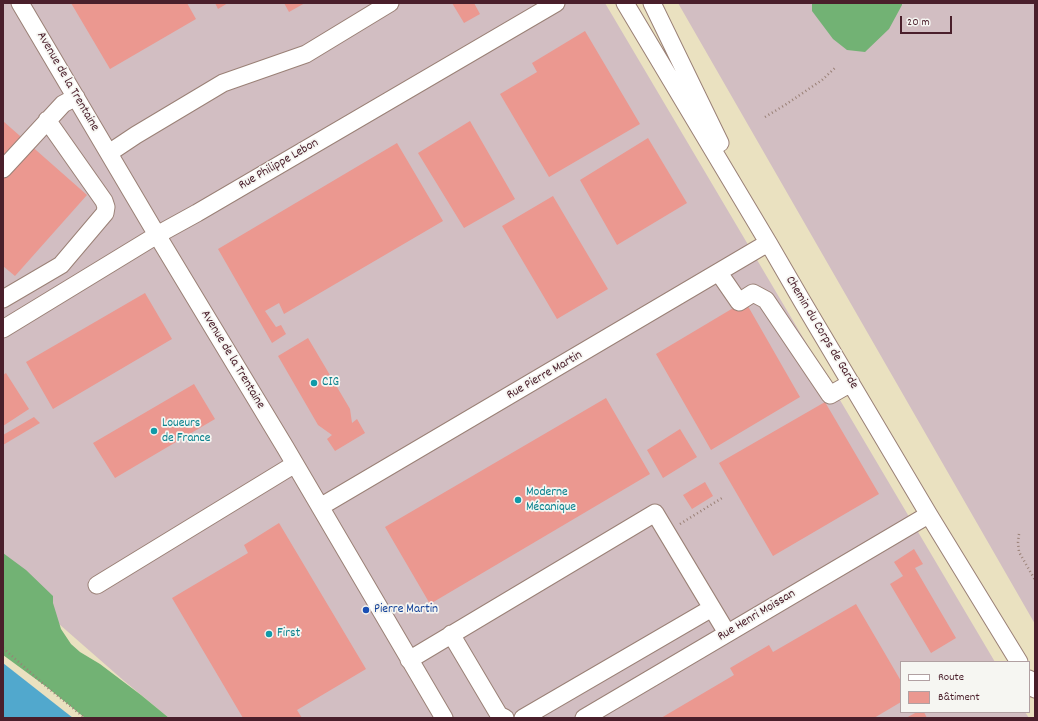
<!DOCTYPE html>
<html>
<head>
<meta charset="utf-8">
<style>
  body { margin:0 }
  #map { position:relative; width:1038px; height:721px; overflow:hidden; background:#eae1c0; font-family:Dekko,sans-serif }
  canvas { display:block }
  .frame { position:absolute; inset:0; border:4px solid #4a1f2b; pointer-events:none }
  .legend { position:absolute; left:900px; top:661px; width:130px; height:52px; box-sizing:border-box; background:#f6f6f2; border:1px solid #b1a0a2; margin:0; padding:5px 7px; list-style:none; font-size:12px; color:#4a1f2b }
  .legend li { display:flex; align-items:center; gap:8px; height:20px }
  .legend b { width:20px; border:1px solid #b1a0a2 }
  .scale { position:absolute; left:900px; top:16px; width:52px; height:18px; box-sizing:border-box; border:2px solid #4a1f2b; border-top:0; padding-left:5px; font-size:12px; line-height:14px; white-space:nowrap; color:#4a1f2b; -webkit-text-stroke:3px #f6f6f2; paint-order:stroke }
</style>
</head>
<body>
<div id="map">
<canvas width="1038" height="721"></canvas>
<div class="frame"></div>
<ul class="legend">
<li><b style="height:5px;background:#fff"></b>Route</li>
<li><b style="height:11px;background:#eb9890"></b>Bâtiment</li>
</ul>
<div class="scale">20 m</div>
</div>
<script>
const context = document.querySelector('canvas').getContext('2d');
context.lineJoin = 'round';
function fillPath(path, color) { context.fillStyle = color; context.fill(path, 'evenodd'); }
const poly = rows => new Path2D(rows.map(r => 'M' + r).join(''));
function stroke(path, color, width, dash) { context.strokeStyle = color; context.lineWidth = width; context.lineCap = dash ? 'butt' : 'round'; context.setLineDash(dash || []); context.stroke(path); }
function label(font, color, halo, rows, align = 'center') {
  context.font = font + ' Dekko,sans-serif'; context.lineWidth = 3.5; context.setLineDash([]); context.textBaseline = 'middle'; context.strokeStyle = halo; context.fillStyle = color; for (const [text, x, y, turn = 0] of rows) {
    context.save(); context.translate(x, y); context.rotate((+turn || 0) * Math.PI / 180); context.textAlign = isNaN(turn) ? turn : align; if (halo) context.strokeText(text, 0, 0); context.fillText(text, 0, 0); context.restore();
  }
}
fillPath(poly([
  [3,3,605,3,995,662,901,662,901,712,1025,712,1029,718,169,718,123,680,3,575],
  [678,3,1035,3,1035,624]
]), '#d2bec2');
fillPath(poly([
  [812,3,902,3,902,5,889,29,865,52,847,50,833,39,812,11],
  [3,553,26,570,53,596,53,603,61,629,71,644,80,652,100,664,141,695,169,718,85,718,48,688,3,655]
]), '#72b274');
fillPath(poly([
  [3,663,73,718,3,718]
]), '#51a8cd');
fillPath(poly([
  [71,3,187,3,196,19,110,69],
  [215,3,228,3,218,9],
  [284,3,305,3,289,12],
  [452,3,474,3,480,14,464,23],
  [585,31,640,124,549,177,500,94,537,72,532,63],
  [3,121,87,195,15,276,3,266],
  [470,121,515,199,464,228,418,153],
  [648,138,687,203,617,245,580,180],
  [397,143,443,221,284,314,279,303,265,311,276,327,281,325,286,334,272,343,218,249],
  [553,196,608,289,557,319,502,226],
  [145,293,172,339,53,409,26,362],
  [745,301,800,397,711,450,656,354],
  [308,338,350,409,352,423,357,419,365,433,335,451,327,439,332,435,318,425,278,356],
  [6,373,29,409,3,426,3,375],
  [194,384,215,419,115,478,93,443],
  [606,398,650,474,430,604,385,527],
  [825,402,879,494,773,556,719,463],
  [34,417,40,423,3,445,3,435],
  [680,429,697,457,663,478,647,450],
  [705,482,713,496,692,509,683,495],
  [279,523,366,669,297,710,302,718,243,718,172,598,248,553,244,545],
  [914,549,923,564,915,568,956,638,931,653,890,584,903,576,894,562],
  [856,604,901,681,901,702,874,718,661,718,734,675,730,668,769,645,773,652],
  [917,712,924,712,927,718,906,718]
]), '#eb9890');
const minor = poly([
  [20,3,157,235,285,447,444,718],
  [625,3,769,244,802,301,929,515,1019,662],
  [652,3,720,143],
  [109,153,136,135,223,83,306,54,390,3],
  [3,169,63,104,76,97],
  [719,273,739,302,753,293,766,300,830,395,851,383],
  [3,299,61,265,105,213,106,207,104,201,47,120],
  [3,329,157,235,197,213,556,3],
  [320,507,761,247,769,244],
  [97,585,295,464],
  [451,634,499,715,505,718],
  [409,660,655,513,727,633],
  [1029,679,1035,689],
  [523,718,712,608],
  [584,718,923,518,929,515]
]);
stroke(minor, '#9a8076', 19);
stroke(poly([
  [765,117,785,105,822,80,836,67],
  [680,524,722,498],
  [1019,534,1018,542,1019,552,1035,580],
  [3,648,48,688,85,718]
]), '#9a8076', 2.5, [1, 3]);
stroke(minor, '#fff', 17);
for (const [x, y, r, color] of [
  [314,383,4,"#0f9aa8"],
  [154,431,4,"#0f9aa8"],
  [518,500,4,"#0f9aa8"],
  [366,610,4,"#1a4fb4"],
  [269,634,4,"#0f9aa8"]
]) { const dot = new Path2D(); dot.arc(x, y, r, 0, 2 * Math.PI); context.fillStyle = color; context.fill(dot); stroke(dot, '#f6f6f2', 1.5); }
label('13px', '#4a1f2b', '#f6f6f2', [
  ["Avenue de la Trentaine",67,82,60],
  ["Rue Philippe Lebon",279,165,-30],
  ["Chemin du Corps de Garde",821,333,59],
  ["Avenue de la Trentaine",232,360,59],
  ["Rue Pierre Martin",545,376,-30],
  ["Rue Henri Moissan",757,616,-31]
]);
label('13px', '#0d838f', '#f6f6f2', [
  ["CIG",322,383],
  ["Loueurs",162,424],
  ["de France",162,439],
  ["Moderne",526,493],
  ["Mécanique",526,508],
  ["First",277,634]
], 'left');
label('13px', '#164399', '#f6f6f2', [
  ["Pierre Martin",374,610]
], 'left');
</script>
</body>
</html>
